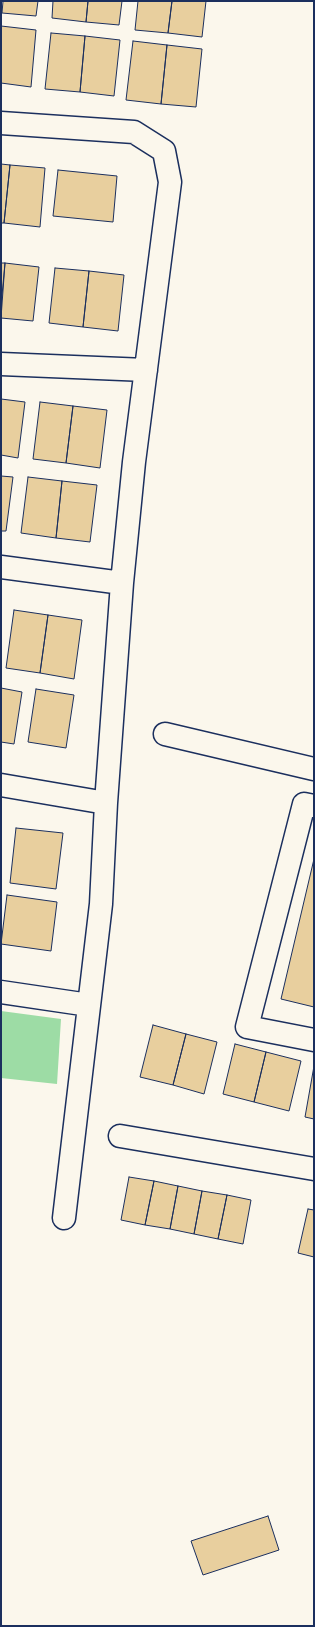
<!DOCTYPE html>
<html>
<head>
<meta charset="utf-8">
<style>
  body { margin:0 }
  #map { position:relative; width:315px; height:1627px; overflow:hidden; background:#fbf7ec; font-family:Mynerve,sans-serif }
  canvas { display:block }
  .frame { position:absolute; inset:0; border:2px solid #1b2f5e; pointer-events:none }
</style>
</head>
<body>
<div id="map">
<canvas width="315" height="1627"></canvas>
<div class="frame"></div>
</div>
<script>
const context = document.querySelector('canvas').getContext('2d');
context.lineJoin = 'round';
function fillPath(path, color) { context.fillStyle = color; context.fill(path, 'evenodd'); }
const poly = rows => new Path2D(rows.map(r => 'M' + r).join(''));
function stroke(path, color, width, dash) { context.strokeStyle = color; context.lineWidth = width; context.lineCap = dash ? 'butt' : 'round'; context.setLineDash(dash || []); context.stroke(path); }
fillPath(poly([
  [1,1011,61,1019,57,1084,1,1078]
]), '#9ddca5');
const building = poly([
  [3,1,38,1,36,16,2,13,3,1],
  [53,1,88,1,86,22,52,18,53,1],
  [88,1,122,1,119,25,86,22,88,1],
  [138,1,172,1,168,33,135,30,138,1],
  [172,1,206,1,202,37,168,33,172,1],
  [1,26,36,30,31,87,1,83,1,26],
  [51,33,85,36,80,92,45,89,51,33],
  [85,36,120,40,114,96,80,92,85,36],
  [133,41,167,45,161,104,126,100,133,41],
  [167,45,202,49,196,107,161,104,167,45],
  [1,164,10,165,4,223,1,223,1,164],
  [10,165,45,168,40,227,4,223,10,165],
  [58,170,117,176,113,222,53,216,58,170],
  [1,263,5,263,1,306,1,263],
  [5,263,39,267,33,321,1,318,5,263],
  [55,268,89,271,83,327,49,323,55,268],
  [89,271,124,275,118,331,83,327,89,271],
  [1,399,25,402,18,458,1,455,1,399],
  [40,402,73,406,66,463,33,459,40,402],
  [73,406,107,410,100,468,66,463,73,406],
  [1,476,13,477,6,531,1,531,1,476],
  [28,477,62,481,56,538,21,533,28,477],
  [62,481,97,485,90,542,56,538,62,481],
  [14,610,48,615,40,673,6,668,14,610],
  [48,615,82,620,74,679,40,673,48,615],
  [1,688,22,692,14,744,1,742,1,688],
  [36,689,74,695,66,748,28,742,36,689],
  [16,828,63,833,56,889,10,883,16,828],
  [314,859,314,1007,281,999,314,859],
  [7,895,57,902,51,951,1,944,7,895],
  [153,1025,186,1034,173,1085,140,1077,153,1025],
  [186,1034,217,1042,204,1094,173,1085,186,1034],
  [235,1044,266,1052,254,1102,223,1094,235,1044],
  [266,1052,301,1061,289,1111,254,1102,266,1052],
  [314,1066,314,1119,305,1117,314,1066],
  [129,1177,154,1181,145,1225,121,1220,129,1177],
  [154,1181,178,1186,170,1229,145,1225,154,1181],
  [178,1186,202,1191,194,1234,170,1229,178,1186],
  [202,1191,227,1195,218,1239,194,1234,202,1191],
  [227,1195,251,1200,243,1244,218,1239,227,1195],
  [308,1209,314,1210,314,1257,298,1253,308,1209],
  [268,1516,279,1550,203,1575,191,1541,268,1516]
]);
fillPath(building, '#e8cf9e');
stroke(building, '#1b2f5e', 1);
const minor = poly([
  [1,123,134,132,164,151,170,182,134,462,122,583,106,803,101,904,64,1218],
  [1,364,146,370],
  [1,567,122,583],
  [165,734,314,769],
  [1,785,106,803],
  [314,806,304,804,247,1027,314,1040],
  [1,992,89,1005],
  [120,1136,314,1169]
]);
stroke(minor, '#1b2f5e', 25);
stroke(minor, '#fbf7ec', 22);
</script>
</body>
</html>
